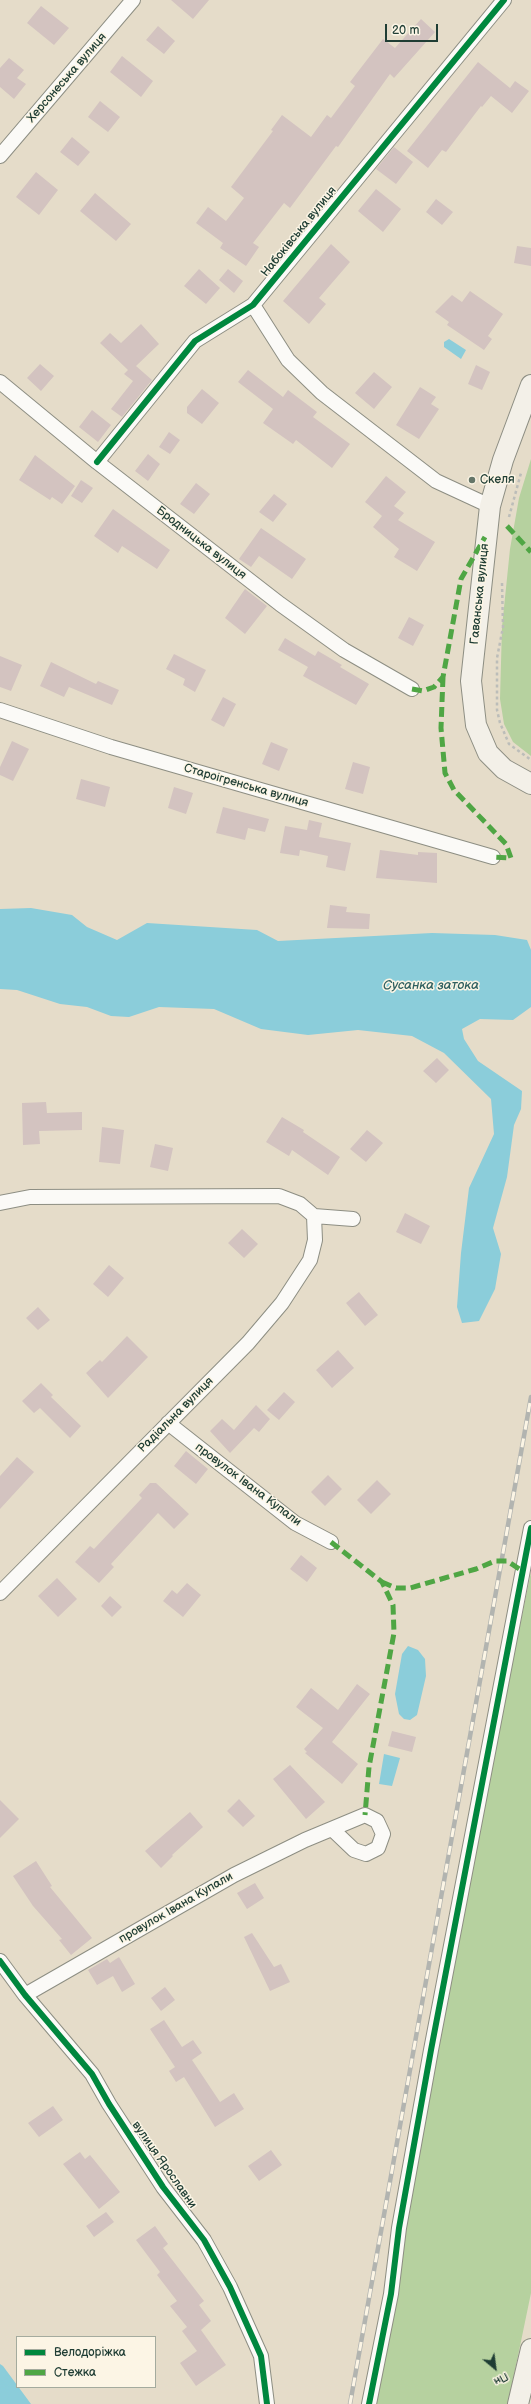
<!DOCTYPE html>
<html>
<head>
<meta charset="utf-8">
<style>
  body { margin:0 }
  #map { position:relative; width:531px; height:2404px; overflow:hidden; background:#e5dcc9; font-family:"Balsamiq Sans",sans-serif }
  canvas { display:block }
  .legend { position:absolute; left:16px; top:2336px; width:140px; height:52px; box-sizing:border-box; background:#fcf5e5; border:1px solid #a4ab9e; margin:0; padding:5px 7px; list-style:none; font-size:12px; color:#1f3d34 }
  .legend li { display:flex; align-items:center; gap:8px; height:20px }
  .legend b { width:20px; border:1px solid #a4ab9e }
  .north { position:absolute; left:475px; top:2348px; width:40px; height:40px; -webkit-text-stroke:3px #fcf5e5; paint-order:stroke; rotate:151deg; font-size:11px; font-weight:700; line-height:16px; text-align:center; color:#1f3d34 }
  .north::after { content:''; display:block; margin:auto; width:14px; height:18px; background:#1f3d34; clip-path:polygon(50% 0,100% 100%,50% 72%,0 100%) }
  .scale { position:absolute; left:385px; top:24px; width:53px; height:18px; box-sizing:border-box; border:2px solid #1f3d34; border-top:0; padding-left:5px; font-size:12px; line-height:14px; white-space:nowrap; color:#1f3d34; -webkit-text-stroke:3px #fcf5e5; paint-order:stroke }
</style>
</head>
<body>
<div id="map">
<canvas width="531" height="2404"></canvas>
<ul class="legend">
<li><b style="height:5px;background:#00873e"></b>Велодоріжка</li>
<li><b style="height:5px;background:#4fa644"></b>Стежка</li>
</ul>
<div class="north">Пн</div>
<div class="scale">20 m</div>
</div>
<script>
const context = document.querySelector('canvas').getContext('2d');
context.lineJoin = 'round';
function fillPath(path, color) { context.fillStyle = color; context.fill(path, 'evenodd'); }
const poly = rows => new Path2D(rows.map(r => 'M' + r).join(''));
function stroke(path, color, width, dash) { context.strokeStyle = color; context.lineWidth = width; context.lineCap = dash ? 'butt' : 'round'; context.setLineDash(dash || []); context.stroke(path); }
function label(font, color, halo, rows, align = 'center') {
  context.font = font + ' "Balsamiq Sans",sans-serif'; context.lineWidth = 3; context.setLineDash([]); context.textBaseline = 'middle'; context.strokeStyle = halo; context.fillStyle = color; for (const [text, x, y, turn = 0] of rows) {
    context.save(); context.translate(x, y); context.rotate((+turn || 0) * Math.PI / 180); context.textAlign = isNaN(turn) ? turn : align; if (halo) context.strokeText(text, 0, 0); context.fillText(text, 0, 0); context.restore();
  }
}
fillPath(poly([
  [531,459,531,756,513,742,504,724,500,699,502,627,510,549,519,498],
  [531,1572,531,2293,508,2404,375,2404,396,2298,414,2172,482,1811]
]), '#b6d19f');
fillPath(poly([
  [449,339,466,350,461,359,444,347,444,342],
  [31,908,72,915,87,927,117,940,147,923,257,930,278,941,432,933,495,935,527,940,531,950,531,1007,513,1020,480,1019,462,1029,464,1039,478,1061,522,1091,521,1109,514,1125,507,1177,493,1228,501,1254,495,1289,479,1321,462,1323,457,1307,461,1253,469,1188,494,1134,491,1099,444,1053,412,1036,358,1030,308,1035,261,1029,214,1009,159,1007,129,1017,111,1016,87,1007,60,1004,17,990,0,989,0,909],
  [408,1646,418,1650,425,1659,426,1676,417,1715,410,1720,404,1719,399,1714,395,1694,402,1654],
  [384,1754,400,1758,392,1786,379,1784],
  [0,2364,3,2366,31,2404,0,2404]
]), '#8bcdda');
fillPath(poly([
  [171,0,209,0,193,19],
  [41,6,69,28,54,45,27,23],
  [421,19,435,32,394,78,390,74,338,147,336,146,290,208,284,203,253,243,259,247,246,266,220,248,223,243,196,223,208,207,226,221,244,198,231,187,273,131,271,130,282,115,311,137,327,115,331,118,355,86,350,82,383,39,395,48],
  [158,26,175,41,164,54,146,40],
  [122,56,153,81,141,97,110,72],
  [9,58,24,70,17,78,26,84,14,99,0,87,0,68],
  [478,62,510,88,515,81,529,91,512,113,491,96,482,107,481,106,446,152,442,150,428,168,407,151],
  [100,101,120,117,108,132,88,117],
  [72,137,90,152,78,166,60,152],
  [394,147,413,162,396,184,376,169],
  [36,172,58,190,39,215,16,197],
  [376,189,401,209,383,232,358,211],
  [95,193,131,224,116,241,80,211],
  [436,199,453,212,442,225,426,212],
  [331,244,350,262,319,298,326,304,309,324,283,301],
  [517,246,531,248,531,266,514,263],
  [199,269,220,288,206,304,184,286],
  [228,269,243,281,234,293,219,280],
  [470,291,503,314,488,336,492,339,484,350,447,325,449,322,435,312,452,295,462,302],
  [141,324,159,344,136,366,152,380,122,417,111,409,133,381,124,374,128,370,100,343,110,333,121,343],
  [40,364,54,376,41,391,27,378],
  [476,365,490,372,482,390,468,384],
  [248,370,283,397,288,390,317,412,313,417,350,444,332,468,296,440,293,444,263,423,273,409,238,382],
  [374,372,392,387,374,409,355,393],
  [420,387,436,397,431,404,439,409,419,439,396,425],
  [202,389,219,403,202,424,187,413,187,407],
  [92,410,111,425,98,442,79,427],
  [169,432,180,440,170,454,159,447],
  [148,454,160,464,148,481,135,471],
  [35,455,75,486,62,504,52,497,50,500,19,480],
  [386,476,406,492,394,506,404,513,398,520,435,542,417,571,394,557,399,549,373,527,382,516,365,502],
  [81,480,93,488,82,503,71,496],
  [196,483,210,494,194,514,180,504],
  [274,494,287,504,273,522,259,512],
  [113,509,170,550,157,569,122,546,118,553,94,536],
  [261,528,306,559,292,579,259,556,251,567,239,559],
  [245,589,267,606,245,634,225,618],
  [409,617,424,625,413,646,398,638],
  [285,638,315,656,318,651,342,665,340,667,369,684,356,705,303,676,308,667,278,650],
  [174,654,206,670,195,692,183,685,185,679,166,669],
  [0,656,22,665,11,691,0,687],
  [51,662,96,684,98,681,119,690,112,705,69,687,64,697,40,686],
  [223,697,236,704,224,727,211,720],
  [12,741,29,749,13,781,0,775,0,767],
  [271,742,288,749,279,771,262,764],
  [353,762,370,767,363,794,345,789],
  [81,779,110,787,105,807,76,799],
  [174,787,193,793,186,814,168,808],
  [223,807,269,819,265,832,248,828,245,840,216,833],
  [309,820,322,823,319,837,351,843,345,871,326,867,328,856,300,850,299,856,280,853,285,826,307,830],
  [380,850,418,855,418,852,437,853,437,883,376,878],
  [330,905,347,907,346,912,370,914,369,929,327,928],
  [437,1058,449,1070,436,1083,423,1071],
  [46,1102,47,1113,82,1112,82,1130,39,1131,40,1144,23,1145,22,1103],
  [282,1117,304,1130,303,1132,340,1157,328,1175,292,1150,289,1156,266,1142],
  [102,1127,124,1130,120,1164,99,1162],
  [367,1130,383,1143,366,1162,350,1149],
  [155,1144,173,1148,168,1171,150,1167],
  [405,1213,430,1226,421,1244,396,1232],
  [242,1229,258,1244,244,1258,228,1243],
  [109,1265,124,1278,108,1297,93,1284],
  [359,1292,378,1315,365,1326,346,1303],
  [38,1307,50,1320,38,1330,26,1318],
  [127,1336,148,1357,108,1398,86,1373,100,1360,102,1362],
  [338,1350,354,1368,332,1388,316,1370],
  [41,1383,53,1395,51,1397,81,1426,70,1438,40,1408,34,1413,22,1401],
  [284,1392,295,1402,279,1420,267,1410],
  [256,1405,270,1419,259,1432,254,1428,230,1453,210,1431,222,1419,234,1430],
  [186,1451,208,1469,196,1484,174,1466],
  [17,1457,34,1472,0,1509,0,1476],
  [328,1475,342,1489,325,1506,311,1492],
  [377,1480,391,1494,371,1514,357,1500],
  [150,1483,156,1483,189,1514,174,1529,158,1513,111,1564,114,1567,99,1583,75,1562,90,1546,94,1549,142,1498,139,1495],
  [301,1555,317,1568,307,1582,290,1569],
  [57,1578,77,1599,58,1617,38,1596],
  [187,1583,201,1595,183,1617,163,1601,172,1590,177,1594],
  [110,1596,122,1607,112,1617,101,1606],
  [357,1684,370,1694,332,1742,358,1764,342,1784,305,1753,307,1752,304,1749,323,1728,296,1707,311,1688,338,1710],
  [392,1731,416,1737,412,1752,388,1746],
  [290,1765,325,1802,306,1819,273,1779],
  [239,1799,255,1816,243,1827,227,1811],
  [0,1800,19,1819,0,1838],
  [190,1812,203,1827,172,1855,173,1856,161,1868,145,1851],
  [36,1861,52,1886,50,1887,92,1938,71,1955,59,1940,62,1939,33,1906,13,1876],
  [255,1883,264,1898,247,1909,237,1893],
  [252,1933,274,1967,281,1964,290,1982,270,1991,244,1937],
  [119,1957,135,1984,122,1992,113,1976,97,1985,88,1970,107,1959,110,1963],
  [165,1987,175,2000,161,2011,151,1998],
  [164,2020,182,2047,193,2040,202,2053,192,2060,220,2102,234,2093,244,2109,215,2127,184,2077,176,2082,169,2071,175,2067,150,2029],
  [53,2106,63,2120,39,2137,28,2123],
  [271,2150,282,2165,259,2181,248,2166],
  [80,2152,85,2159,90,2155,120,2192,99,2209,63,2164],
  [106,2212,114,2222,94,2237,86,2226],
  [155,2226,168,2244,163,2248,204,2301,199,2305,211,2321,201,2330,226,2365,196,2386,180,2363,197,2351,182,2331,187,2327,170,2306,177,2301,157,2275,160,2272,136,2240]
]), '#d3c3c0');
const street = poly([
  [0,156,133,0],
  [253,305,288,360,322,393,436,481,490,506],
  [0,382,97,462,280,604,344,650,412,689],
  [97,462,195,341,253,305,504,0],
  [0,710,111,747,493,857],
  [0,1203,30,1197,279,1196,300,1204,314,1216,353,1219],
  [168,1423,295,1523,331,1542],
  [0,1593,248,1343,282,1303,310,1260,315,1240,314,1216],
  [0,1961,25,1995,92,2074,109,2104,163,2187,204,2240,230,2287,261,2356,267,2404],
  [25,1995,234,1875,305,1840,365,1815,377,1821,383,1834,378,1848,366,1854,354,1850,332,1829],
  [369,2404,391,2294,399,2228,431,2050,531,1528]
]);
const secondary = poly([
  [531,385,503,460,490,506,471,681,476,725,488,753,504,769,531,784],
  [518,2404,531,2349]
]);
stroke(street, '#8d8e83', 16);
stroke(secondary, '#8d8e83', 22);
stroke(poly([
  [509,517,521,473],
  [502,583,503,627,497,658,497,710,500,723,509,744,531,760]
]), '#bcbdb9', 2.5, [3, 3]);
stroke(street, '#fbfaf7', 14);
stroke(secondary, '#f3f0e8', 20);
const rail = poly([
  [350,2404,531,1397]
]);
stroke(rail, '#b2b4b0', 4.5);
stroke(rail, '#fcf5e5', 3, [9]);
stroke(poly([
  [507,526,531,552],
  [443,677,441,728,445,773,454,790,506,844,511,858,493,857],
  [412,689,423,691,434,687,443,677,461,579,485,537],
  [331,1542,382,1582,393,1605,394,1633,369,1767,365,1815],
  [382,1582,396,1588,410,1588,476,1569,495,1561,507,1561,524,1572]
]), '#4fa644', 5, [10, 5]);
stroke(poly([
  [97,462,195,341,253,305,504,0],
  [0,1961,25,1995,92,2074,109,2104,163,2187,204,2240,230,2287,261,2356,267,2404],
  [369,2404,391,2294,399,2228,431,2050,531,1528]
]), '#00873e', 6);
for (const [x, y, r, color] of [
  [472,480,4,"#647568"]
]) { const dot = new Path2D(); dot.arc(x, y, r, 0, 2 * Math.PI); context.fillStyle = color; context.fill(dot); stroke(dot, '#fcf5e5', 1.5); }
label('12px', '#1f3d34', '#fcf5e5', [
  ["Херсонеська вулиця",67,78,-49],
  ["Набоківська вулиця",299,232,-51],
  ["Бродницька вулиця",201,543,38],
  ["Гаванська вулиця",480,594,-84],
  ["Староігренська вулиця",246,786,16],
  ["Радіальна вулиця",176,1415,-45],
  ["провулок Івана Купали",248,1485,37],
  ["провулок Івана Купали",176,1908,-30],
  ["вулиця Ярославни",164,2165,55]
]);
label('12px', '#1f3d34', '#fcf5e5', [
  ["Скеля",480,480]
], 'left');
label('italic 13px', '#306060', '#fcf5e5', [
  ["Сусанка затока",431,986]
]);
</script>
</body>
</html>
